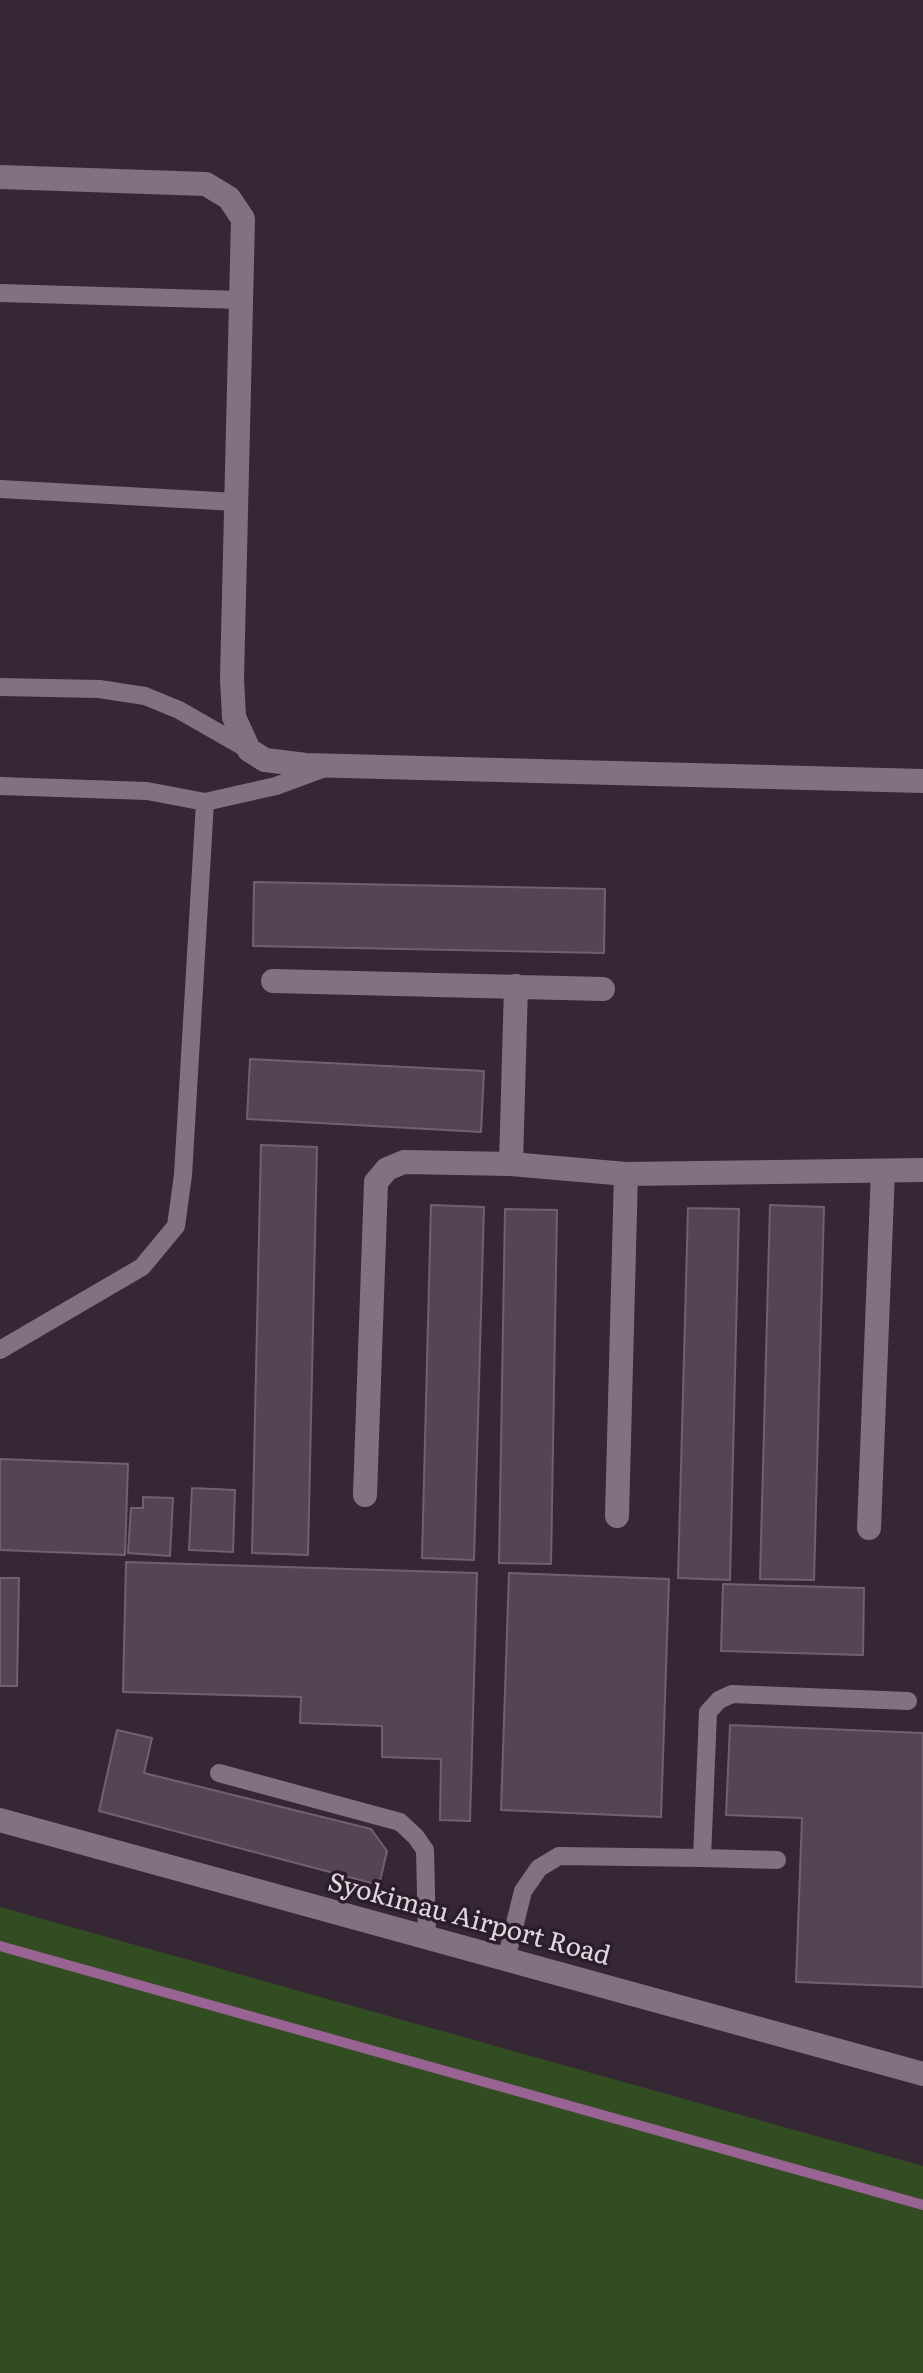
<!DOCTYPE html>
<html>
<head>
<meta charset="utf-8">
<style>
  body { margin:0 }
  canvas { display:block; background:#362735 }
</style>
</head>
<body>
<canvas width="923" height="2373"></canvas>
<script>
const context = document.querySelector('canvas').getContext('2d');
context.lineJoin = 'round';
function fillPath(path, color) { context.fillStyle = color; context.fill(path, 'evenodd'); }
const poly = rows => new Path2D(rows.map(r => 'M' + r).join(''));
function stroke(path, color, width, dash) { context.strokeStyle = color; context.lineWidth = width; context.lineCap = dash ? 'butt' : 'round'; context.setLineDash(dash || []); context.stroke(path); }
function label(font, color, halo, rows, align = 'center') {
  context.font = font + ' Literata,serif'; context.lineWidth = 7; context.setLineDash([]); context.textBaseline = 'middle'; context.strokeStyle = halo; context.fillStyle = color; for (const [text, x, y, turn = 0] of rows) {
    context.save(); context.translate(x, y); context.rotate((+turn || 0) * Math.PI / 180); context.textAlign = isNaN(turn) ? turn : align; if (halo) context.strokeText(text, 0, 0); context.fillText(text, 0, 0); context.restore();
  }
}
fillPath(poly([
  [0,1907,923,2166,923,2373,0,2373]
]), '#324d21');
stroke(poly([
  [0,1946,923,2205]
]), '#996394', 10);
const building = poly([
  [254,882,605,889,604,953,253,946,254,882],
  [250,1059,484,1071,481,1132,247,1119,250,1059],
  [261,1145,317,1147,308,1555,252,1553,261,1145],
  [431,1205,484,1207,474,1560,422,1558,431,1205],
  [770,1205,824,1207,814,1580,760,1579,770,1205],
  [688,1208,739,1209,730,1580,678,1578,688,1208],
  [505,1209,557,1210,551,1564,499,1563,505,1209],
  [0,1459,128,1464,125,1555,0,1550,0,1459],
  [192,1488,235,1490,233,1552,189,1550,192,1488],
  [143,1497,173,1498,170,1556,128,1553,131,1508,143,1508,143,1497],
  [126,1562,477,1573,470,1821,440,1820,441,1759,382,1757,382,1726,300,1723,301,1697,123,1692,126,1562],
  [509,1573,669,1579,661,1817,501,1810,509,1573],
  [0,1578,19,1578,17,1686,0,1686,0,1578],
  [723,1584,864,1588,863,1655,721,1651,723,1584],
  [730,1725,923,1733,923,1987,796,1982,802,1818,726,1815,730,1725],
  [117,1730,152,1738,144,1773,371,1829,387,1851,379,1885,99,1811,117,1730]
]);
fillPath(building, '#554453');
stroke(building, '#726070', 2);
stroke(poly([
  [0,293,241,300],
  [0,489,236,502],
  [0,687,99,689,145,696,179,710,249,750],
  [0,786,147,791,205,802],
  [0,1350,142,1267,176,1226,183,1175,205,802,276,786,322,769],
  [219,1773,400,1822,416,1837,425,1850,427,1938],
  [702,1858,777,1860],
  [506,1960,523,1891,539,1868,559,1856,702,1858,708,1712,719,1700,732,1694,908,1701]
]), '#837181', 18);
stroke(poly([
  [0,177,206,184,229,198,243,219,232,679,234,717,249,750,265,760,306,765,923,781],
  [273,981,603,989],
  [511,1164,516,986],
  [365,1495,376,1182,387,1169,404,1162,511,1164,626,1174,923,1170],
  [617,1516,626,1174],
  [869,1528,883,1171],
  [0,1820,923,2074]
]), '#837181', 24);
label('26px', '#e0d6df', '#2c1d2a', [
  ["Syokimau Airport Road",469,1920,15]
]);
</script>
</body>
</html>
